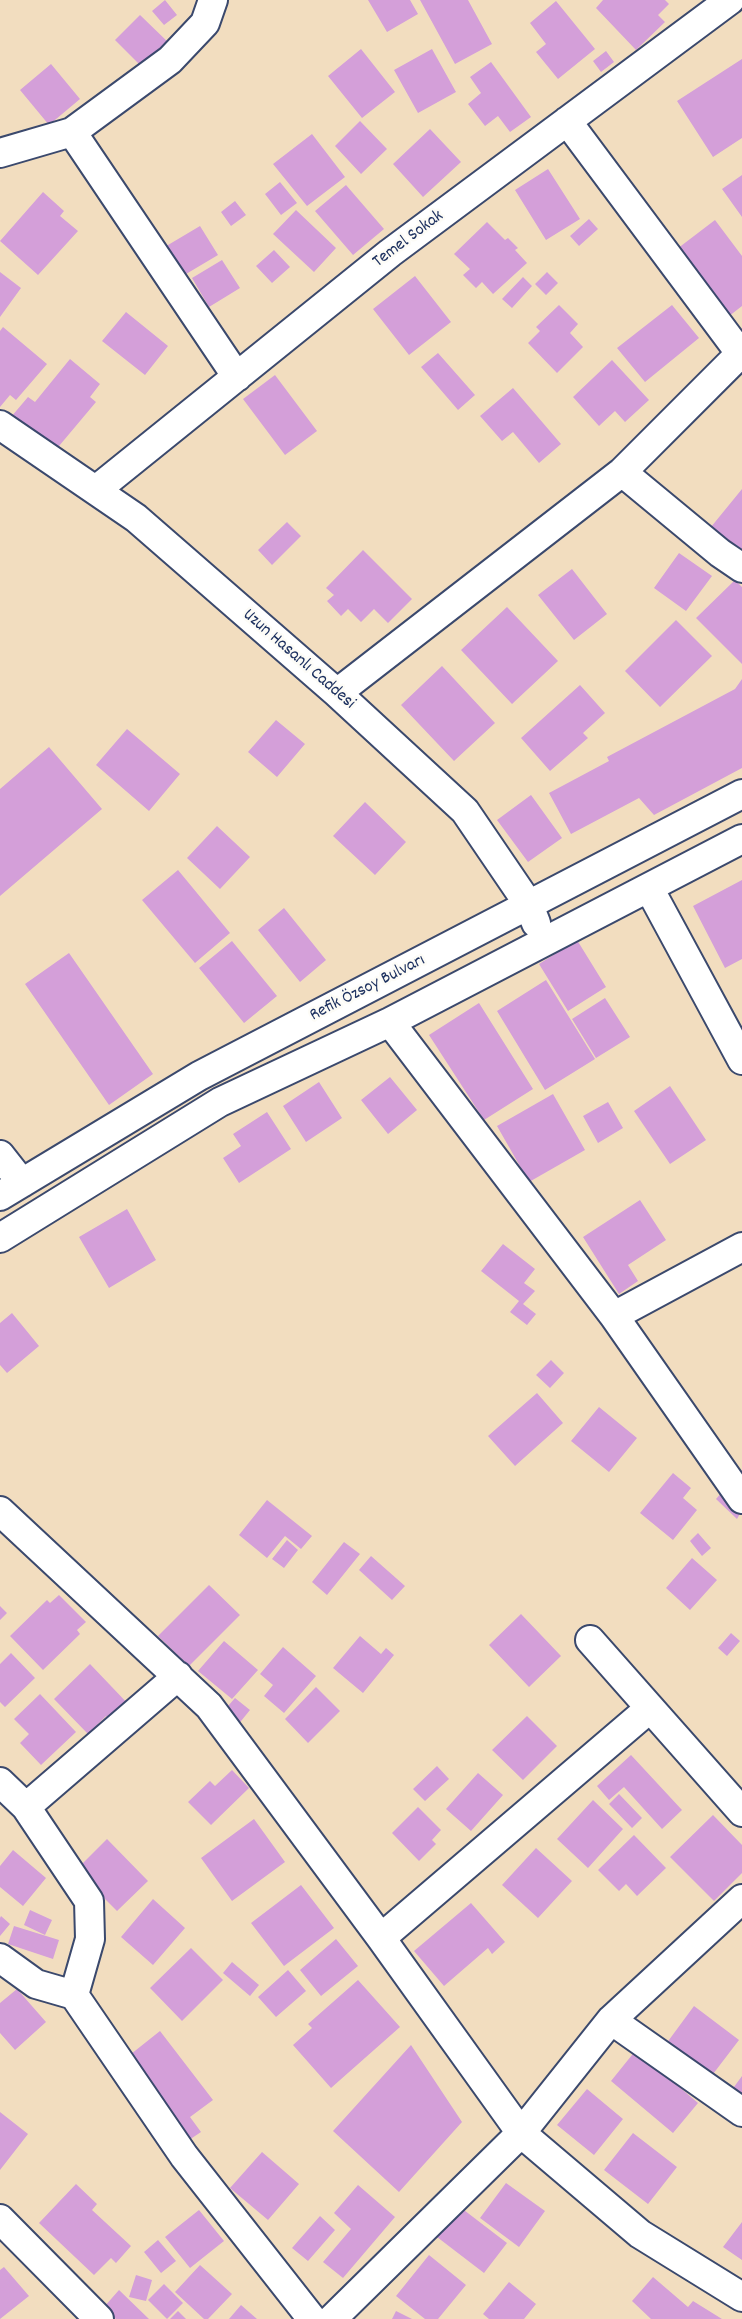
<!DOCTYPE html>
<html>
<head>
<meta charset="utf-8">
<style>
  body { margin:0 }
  canvas { display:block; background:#f2ddbf }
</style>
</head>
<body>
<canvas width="742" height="2319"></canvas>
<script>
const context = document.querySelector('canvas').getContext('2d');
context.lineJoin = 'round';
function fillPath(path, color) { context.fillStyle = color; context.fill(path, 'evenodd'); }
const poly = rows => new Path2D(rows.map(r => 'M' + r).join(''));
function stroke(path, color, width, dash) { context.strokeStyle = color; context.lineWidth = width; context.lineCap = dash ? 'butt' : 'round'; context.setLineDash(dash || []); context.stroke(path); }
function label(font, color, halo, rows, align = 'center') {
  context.font = font + ' Dekko,sans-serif'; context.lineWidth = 5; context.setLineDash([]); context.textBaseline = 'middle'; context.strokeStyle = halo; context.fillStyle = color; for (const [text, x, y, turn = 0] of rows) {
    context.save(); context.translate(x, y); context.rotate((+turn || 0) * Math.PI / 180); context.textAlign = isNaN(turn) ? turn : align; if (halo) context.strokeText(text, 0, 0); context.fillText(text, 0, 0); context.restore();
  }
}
fillPath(poly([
  [165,0,177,15,164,25,152,11],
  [368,0,410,0,418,14,387,32],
  [420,0,468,0,492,44,455,64],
  [603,0,665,0,669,4,658,15,665,22,636,50,596,8],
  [556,1,595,49,558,79,536,52,546,44,530,23],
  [140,15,171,45,146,71,115,40],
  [361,49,395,92,362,118,328,76],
  [432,49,456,92,418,113,394,70],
  [606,51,614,62,601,72,593,61],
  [742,59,742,138,713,157,677,101],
  [491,62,531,117,510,132,498,116,485,126,468,104,481,93,470,77],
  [51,64,80,99,49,125,20,90],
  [360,121,387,149,361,174,335,146],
  [430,129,461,162,423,197,393,164],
  [312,134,345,177,307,206,273,164],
  [548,169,580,219,546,240,515,190],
  [742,175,742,217,722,189],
  [280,182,297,203,281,215,265,194],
  [346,185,384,229,353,255,315,211],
  [43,192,64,211,60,216,78,231,38,275,0,241],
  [235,201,246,215,231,226,221,212],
  [296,210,336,248,314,272,273,234],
  [589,219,598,229,579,246,570,236],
  [715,220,742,256,742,306,724,320,673,252],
  [487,222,505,240,508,238,518,248,515,250,527,263,493,294,482,282,476,288,463,275,470,269,454,254],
  [200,226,218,255,181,277,163,248],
  [274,250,290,267,272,283,256,266],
  [222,260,240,288,209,307,192,278],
  [0,272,21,288,0,317],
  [547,272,558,283,546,295,535,284],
  [415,276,451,322,409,355,373,309],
  [523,277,532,286,512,308,502,299],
  [559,305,578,324,570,333,583,347,557,373,528,343,540,331,536,327],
  [672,305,699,338,645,382,617,348],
  [126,312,168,346,145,375,102,341],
  [3,327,47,364,16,400,10,395,0,407,0,331],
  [438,353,475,395,458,410,421,367],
  [70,359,100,384,90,397,96,402,54,452,11,417,28,397,35,402],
  [612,360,649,400,625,422,615,411,599,426,573,397],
  [275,375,317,431,285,455,243,399],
  [513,388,561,444,539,463,513,432,502,441,480,416],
  [742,489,742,552,711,527],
  [287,522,301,536,272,565,258,550],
  [363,550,412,599,388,623,374,609,361,622,348,609,341,616,327,601,334,595,326,588],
  [679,553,712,576,686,611,654,588],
  [572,569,607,614,574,640,538,595],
  [735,580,742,587,742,664,696,618],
  [507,607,558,661,512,704,461,650],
  [676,620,712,656,660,707,625,671],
  [442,666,495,723,454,761,401,705],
  [742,679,742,768,654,815,639,798,571,834,549,793,609,761,607,757,735,689],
  [580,685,605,713,583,733,588,738,550,771,521,738],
  [276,720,305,744,277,777,248,752],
  [127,729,180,774,149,811,96,765],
  [49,747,102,809,0,896,0,789],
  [531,795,562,838,528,862,497,820],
  [365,802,406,842,375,875,333,836],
  [217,826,250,857,220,889,187,858],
  [178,870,230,933,195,963,142,900],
  [742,880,742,959,725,968,693,906],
  [284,908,326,960,300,982,258,930],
  [577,940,606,987,568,1011,539,964],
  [232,941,277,996,244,1023,199,968],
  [69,953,153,1074,109,1105,25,984],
  [546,980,595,1059,545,1090,497,1011],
  [605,998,630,1037,596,1058,572,1019],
  [479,1003,533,1089,484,1120,429,1035],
  [390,1077,417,1110,388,1134,361,1100],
  [319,1082,342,1118,306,1142,283,1106],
  [670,1086,706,1140,670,1164,634,1111],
  [553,1094,585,1150,529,1182,497,1126],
  [608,1102,623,1128,598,1143,583,1116],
  [267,1112,291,1149,239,1183,223,1158,241,1146,233,1134],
  [640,1200,666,1240,628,1265,638,1281,619,1294,583,1237],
  [127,1209,156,1260,109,1288,79,1237],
  [503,1244,535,1269,524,1283,535,1291,523,1304,536,1314,527,1325,510,1312,519,1301,481,1271],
  [12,1313,39,1346,7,1373,0,1365,0,1323],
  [551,1360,564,1373,550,1388,536,1375],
  [537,1393,563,1423,515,1466,488,1436],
  [599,1407,637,1438,609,1472,571,1441],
  [673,1473,691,1488,683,1498,697,1510,673,1540,640,1513],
  [723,1491,742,1510,737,1519,716,1499],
  [267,1500,312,1536,301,1549,285,1536,267,1558,239,1535],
  [698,1533,711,1548,702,1556,690,1541],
  [287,1540,298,1550,284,1568,272,1559],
  [344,1542,360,1554,327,1595,312,1582],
  [371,1556,405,1586,392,1600,359,1570],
  [692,1558,717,1580,690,1610,666,1588],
  [209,1585,240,1615,189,1666,158,1636],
  [59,1595,86,1622,77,1630,80,1634,43,1670,10,1636,47,1600,50,1603],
  [0,1606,7,1613,0,1620],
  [521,1614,561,1656,529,1687,489,1645],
  [731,1633,740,1641,727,1656,718,1648],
  [360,1636,381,1654,386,1648,394,1655,363,1693,333,1668],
  [224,1641,258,1670,232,1699,198,1671],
  [283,1647,316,1676,284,1713,264,1696,273,1685,260,1674],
  [11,1653,35,1678,5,1707,0,1702,0,1664],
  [90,1664,131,1707,114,1724,106,1716,88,1734,54,1699],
  [316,1687,340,1711,308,1743,285,1719],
  [40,1694,76,1732,41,1765,20,1743,29,1734,14,1719],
  [235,1698,250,1710,237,1726,222,1713],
  [527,1716,557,1746,523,1780,492,1750],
  [631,1755,682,1810,662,1829,624,1787,609,1800,597,1786],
  [437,1766,449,1779,425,1801,413,1789],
  [232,1770,249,1788,211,1825,188,1802,210,1781,215,1786],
  [478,1773,503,1795,471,1831,446,1809],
  [619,1794,642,1818,632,1828,609,1804],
  [593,1800,623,1829,588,1868,557,1839],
  [418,1807,441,1830,432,1840,436,1844,419,1861,392,1833],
  [713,1815,742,1845,742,1873,714,1901,670,1857],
  [254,1819,285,1862,232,1901,201,1858],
  [634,1835,666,1868,637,1896,626,1884,619,1891,598,1870],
  [107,1839,148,1881,117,1911,76,1870],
  [536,1848,572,1881,538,1918,502,1885],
  [13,1850,46,1878,23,1906,0,1887,0,1866],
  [301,1885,334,1928,284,1966,251,1923],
  [153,1899,185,1928,153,1965,121,1937],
  [471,1903,505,1942,492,1954,488,1948,444,1986,414,1951],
  [30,1910,52,1920,45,1935,24,1925],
  [1,1916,10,1924,0,1936,0,1918],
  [14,1926,59,1940,53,1959,8,1944],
  [336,1939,358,1966,321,1996,300,1970],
  [191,1948,223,1980,182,2021,150,1988],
  [232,1962,259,1985,250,1996,223,1973],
  [288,1970,306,1991,276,2017,258,1997],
  [358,1980,400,2027,331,2088,293,2045,312,2028,308,2024],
  [17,1989,46,2022,15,2050,0,2033,0,2003],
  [694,2006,739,2040,710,2078,666,2044],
  [160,2031,213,2100,190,2117,201,2132,189,2140,126,2058],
  [411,2045,462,2122,399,2192,333,2131],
  [636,2050,698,2103,673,2133,611,2081],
  [742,2076,742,2099,731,2091],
  [587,2089,623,2119,594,2155,557,2125],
  [0,2112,28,2134,0,2170],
  [633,2133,677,2167,648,2204,604,2170],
  [262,2152,299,2184,268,2220,230,2188],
  [506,2183,545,2211,519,2247,480,2218],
  [76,2184,97,2204,92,2210,131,2246,116,2263,111,2258,94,2275,39,2223],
  [358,2185,395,2217,343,2278,323,2262,351,2229,334,2213],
  [460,2207,507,2243,484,2273,437,2237],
  [199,2210,224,2241,190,2268,165,2237],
  [320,2216,335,2230,308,2261,292,2248],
  [742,2222,742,2260,723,2247],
  [158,2240,176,2261,161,2273,144,2252],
  [429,2255,466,2285,438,2319,425,2319,396,2296],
  [200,2265,232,2294,208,2319,204,2319,175,2292],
  [4,2267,29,2296,0,2319,0,2270],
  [136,2275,152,2280,146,2301,129,2297],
  [653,2277,688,2307,693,2301,722,2319,651,2319,632,2301],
  [509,2282,536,2304,524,2319,489,2319,483,2314],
  [164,2284,183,2303,167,2319,148,2300],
  [119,2290,149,2319,116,2319,104,2307],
  [241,2305,257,2319,229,2319],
  [178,2311,186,2319,170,2319],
  [396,2311,412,2319,392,2319]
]), '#d49fd9');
const minor = poly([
  [567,121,740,353],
  [72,132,237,377],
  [0,153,72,132,170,60,205,23,213,0],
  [0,425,136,518,337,693,465,811,529,905,536,923],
  [622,472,720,553,742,568],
  [96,490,390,253,730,0],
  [337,693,622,472,742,352],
  [649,888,742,1060],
  [390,1022,614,1316,742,1499],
  [0,1155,22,1183],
  [0,1196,199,1076,742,794],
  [0,1238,220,1102,390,1022,742,839],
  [614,1316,742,1247],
  [0,1511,209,1706,381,1938,521,2133,640,2234,742,2297],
  [590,1640,742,1812],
  [0,1782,26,1807,89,1901,90,1939,74,1995],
  [26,1807,178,1676],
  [381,1938,649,1709],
  [0,1958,36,1984,74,1995,184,2156,312,2319],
  [611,2020,742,2112],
  [0,2219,99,2319],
  [332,2319,521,2133,611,2020,742,1899]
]);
stroke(minor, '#3b496d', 32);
stroke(minor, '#fff', 28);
label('18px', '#1b2f5e', '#fdfcf7', [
  ["Temel Sokak",409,240,-37],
  ["Uzun Hasanlı Caddesi",298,660,41],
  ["Refik Özsoy Bulvarı",368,989,-27]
]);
</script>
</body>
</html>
